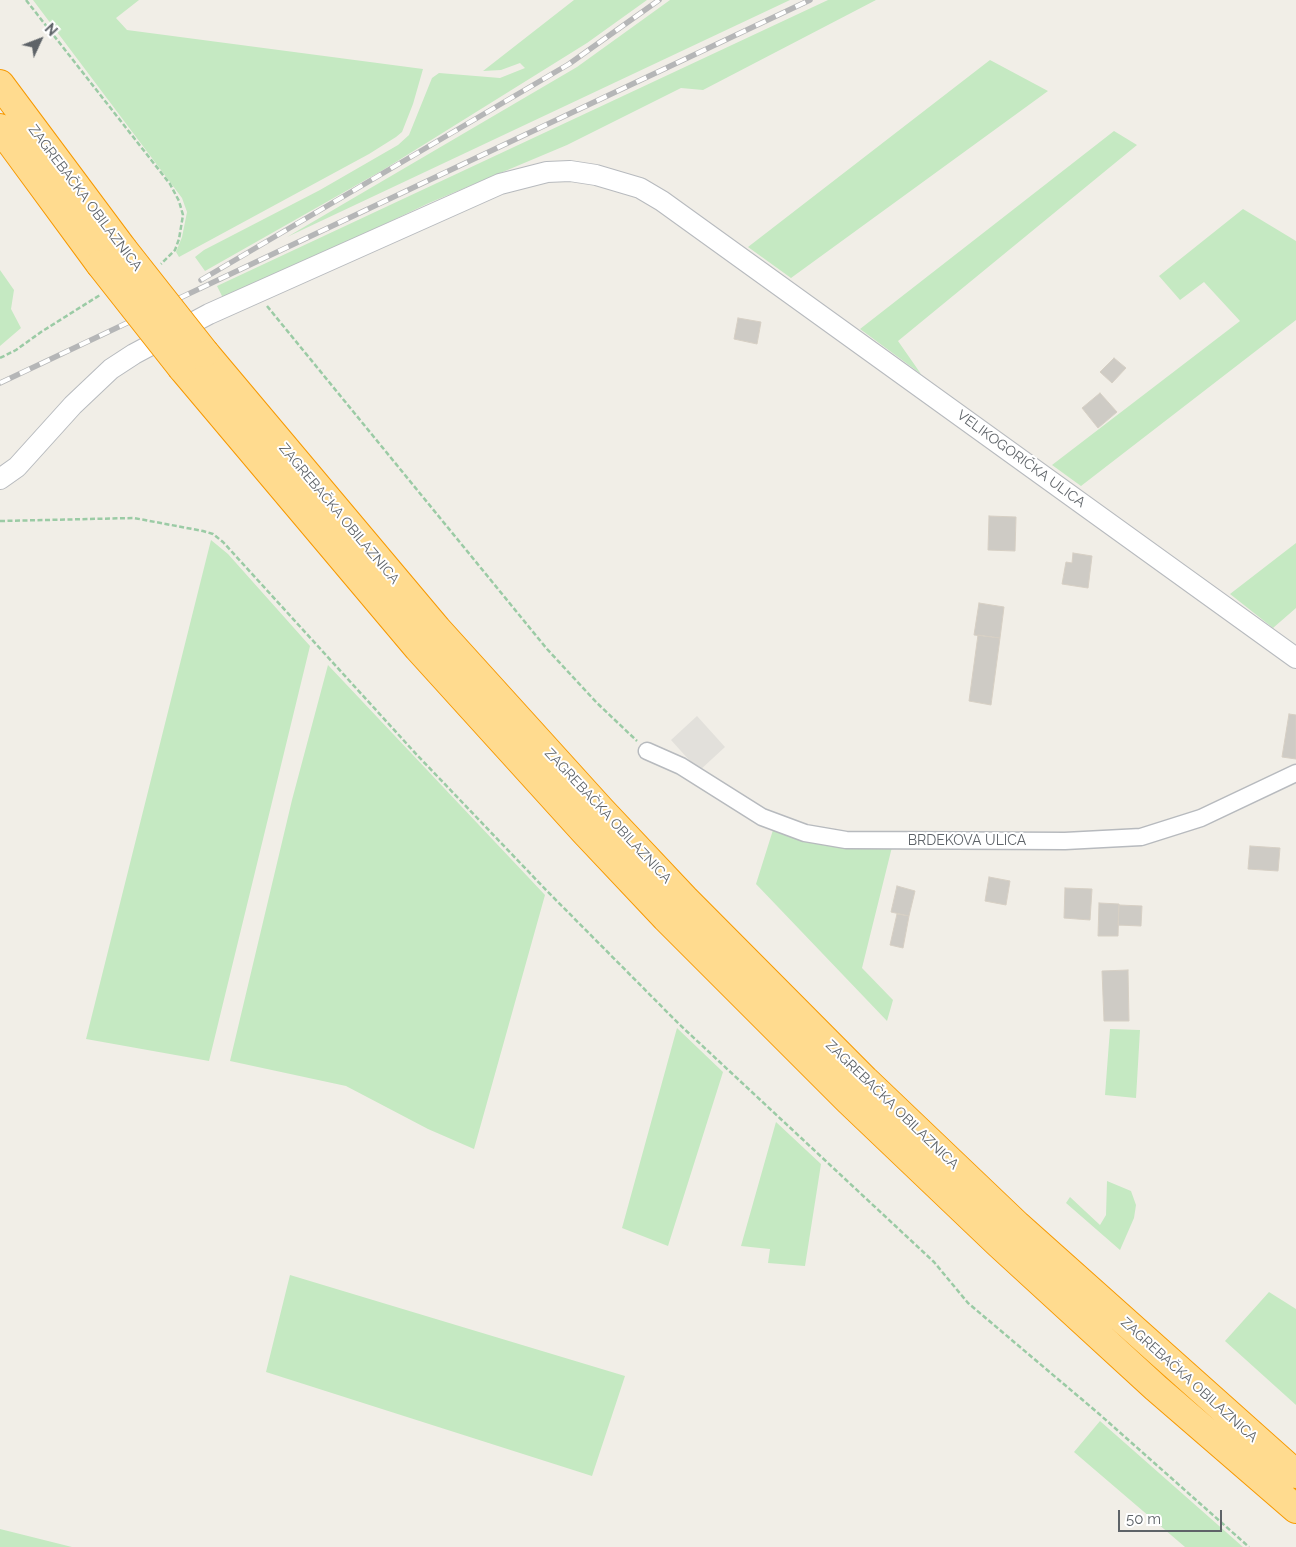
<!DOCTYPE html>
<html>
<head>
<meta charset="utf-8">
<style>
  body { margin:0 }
  #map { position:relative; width:1296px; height:1547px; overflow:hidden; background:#f1eee7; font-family:Raleway,sans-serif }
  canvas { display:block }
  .north { position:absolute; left:15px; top:15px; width:50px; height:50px; -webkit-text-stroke:4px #fff; paint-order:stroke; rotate:47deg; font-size:14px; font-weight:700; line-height:20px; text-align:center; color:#5e6368 }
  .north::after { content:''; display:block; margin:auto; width:18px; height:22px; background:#5e6368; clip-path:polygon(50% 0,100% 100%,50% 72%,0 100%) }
  .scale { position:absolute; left:1118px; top:1510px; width:104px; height:22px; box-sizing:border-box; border:2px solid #5e6368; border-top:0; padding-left:6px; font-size:15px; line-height:18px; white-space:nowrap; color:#5e6368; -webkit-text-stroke:4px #fff; paint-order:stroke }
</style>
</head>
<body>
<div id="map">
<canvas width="1296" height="1547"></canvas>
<div class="north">N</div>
<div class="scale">50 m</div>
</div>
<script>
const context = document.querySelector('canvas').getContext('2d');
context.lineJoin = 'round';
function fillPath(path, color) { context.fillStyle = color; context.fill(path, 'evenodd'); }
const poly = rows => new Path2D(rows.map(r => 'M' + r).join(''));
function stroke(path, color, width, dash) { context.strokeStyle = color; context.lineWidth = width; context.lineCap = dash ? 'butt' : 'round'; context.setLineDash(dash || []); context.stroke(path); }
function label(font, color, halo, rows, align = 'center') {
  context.font = font + ' Raleway,sans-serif'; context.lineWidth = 4; context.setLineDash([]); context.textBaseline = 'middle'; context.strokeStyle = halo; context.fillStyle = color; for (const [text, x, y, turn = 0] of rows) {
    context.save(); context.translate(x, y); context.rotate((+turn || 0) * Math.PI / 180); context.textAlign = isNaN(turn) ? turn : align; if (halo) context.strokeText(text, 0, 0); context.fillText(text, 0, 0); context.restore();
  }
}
fillPath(poly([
  [697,716,725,747,699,771,671,740]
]), '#e2e0db');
fillPath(poly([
  [33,0,139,0,116,18,127,30,423,69,413,104,402,132,396,137,369,154,179,257,176,252,182,237,187,212,182,198],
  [574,0,647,0,587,43,383,170,205,271,195,257,204,250,320,190,398,145,409,135,432,78,439,73,500,78,525,68,520,63,501,70,483,71],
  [670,0,790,0,287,237,577,67],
  [828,0,876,0,703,90,681,88,567,145,429,203,224,300,217,286],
  [990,60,1048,91,791,278,748,247],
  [1114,131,1137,145,898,341,921,374,860,329],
  [1243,209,1296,241,1296,320,1081,486,1052,465,1240,321,1204,282,1180,300,1159,276],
  [0,270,14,290,11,309,21,328,0,346],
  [211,540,228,554,310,646,209,1061,86,1039],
  [1296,543,1296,608,1273,628,1230,594],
  [328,665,545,895,474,1149,428,1129,346,1086,230,1061,292,800],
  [773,830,892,847,862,968,893,1000,887,1021,756,884],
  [677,1028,723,1072,668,1246,622,1228],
  [1110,1029,1140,1030,1136,1098,1105,1095],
  [776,1122,821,1164,805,1266,768,1263,770,1249,741,1246],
  [1107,1181,1131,1191,1136,1205,1134,1218,1120,1250,1066,1203,1070,1197,1100,1225,1106,1215],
  [290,1275,625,1376,592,1476,266,1372],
  [1269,1292,1296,1309,1296,1405,1225,1341],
  [1100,1421,1226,1532,1243,1547,1185,1547,1074,1452],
  [0,1529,72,1547,0,1547]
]), '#c5e9c2');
const building = poly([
  [738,318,761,322,757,344,734,339,738,318],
  [1114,358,1126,368,1112,383,1100,372,1114,358],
  [1100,393,1117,412,1098,428,1082,408,1100,393],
  [989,516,1016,517,1015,551,988,550,989,516],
  [1073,553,1092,556,1088,588,1062,584,1066,562,1072,563,1073,553],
  [979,603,1004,607,1000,638,974,635,979,603],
  [978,635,1000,638,991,705,969,701,978,635],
  [1289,714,1296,715,1296,759,1282,757,1289,714],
  [1250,846,1280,848,1278,871,1248,869,1250,846],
  [989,877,1010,881,1006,905,985,901,989,877],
  [897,886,915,891,909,916,891,912,897,886],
  [1065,888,1092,889,1090,920,1064,918,1065,888],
  [1099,903,1119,904,1118,936,1098,936,1099,903],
  [1119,905,1142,906,1141,926,1118,925,1119,905],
  [897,914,909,916,903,948,890,945,897,914],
  [1128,970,1129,1021,1104,1021,1102,971,1128,970]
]);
fillPath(building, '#cecbc5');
stroke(building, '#d6cfc4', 1);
const minor = poly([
  [647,751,681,766,762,817,805,833,846,840,1065,841,1141,837,1201,818,1296,773]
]);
const tertiary = poly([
  [0,479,17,467,73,405,111,369,134,354,209,314,500,184,547,172,570,171,596,175,640,188,662,201,1296,658]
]);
const motorway = poly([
  [0,84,123,249],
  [0,128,100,264],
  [205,353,437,629,601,810,685,899,865,1080,1017,1225,1296,1474],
  [182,368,418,648,584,831,666,918,848,1100,999,1244,1156,1388,1296,1509]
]);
stroke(minor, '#b7babe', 19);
stroke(tertiary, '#b7babe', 22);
stroke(motorway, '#f79900', 30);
stroke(poly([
  [26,0,170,184,179,201,183,215,179,239,175,250,161,264],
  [267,306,547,649,597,703,637,741],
  [0,358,16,350,41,332,100,295],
  [0,521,134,518,203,531,213,534,223,542,417,755,547,891,679,1024,934,1262,968,1303,1098,1413,1249,1547]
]), '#9bcba5', 2.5, [5, 2.5]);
stroke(minor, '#fff', 16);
stroke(tertiary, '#fff', 20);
stroke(motorway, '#ffdb8f', 28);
const rail = poly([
  [201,280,569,64,659,0],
  [0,383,810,0]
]);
stroke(rail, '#b5b6b7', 5.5);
stroke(rail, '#fff', 4, [11]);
const motorwayBridge = poly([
  [123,249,205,353],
  [100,264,182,368]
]);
stroke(motorwayBridge, '#f79900', 30, []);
stroke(motorwayBridge, '#ffdb8f', 28);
label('14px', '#5e6368', '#fff', [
  ["ZAGREBAČKA OBILAZNICA",85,198,53],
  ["VELIKOGORIČKA ULICA",1021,459,36],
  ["ZAGREBAČKA OBILAZNICA",339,514,50],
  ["ZAGREBAČKA OBILAZNICA",608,816,47],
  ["BRDEKOVA ULICA",967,841],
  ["ZAGREBAČKA OBILAZNICA",892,1105,44],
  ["ZAGREBAČKA OBILAZNICA",1189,1380,42]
]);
</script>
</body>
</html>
